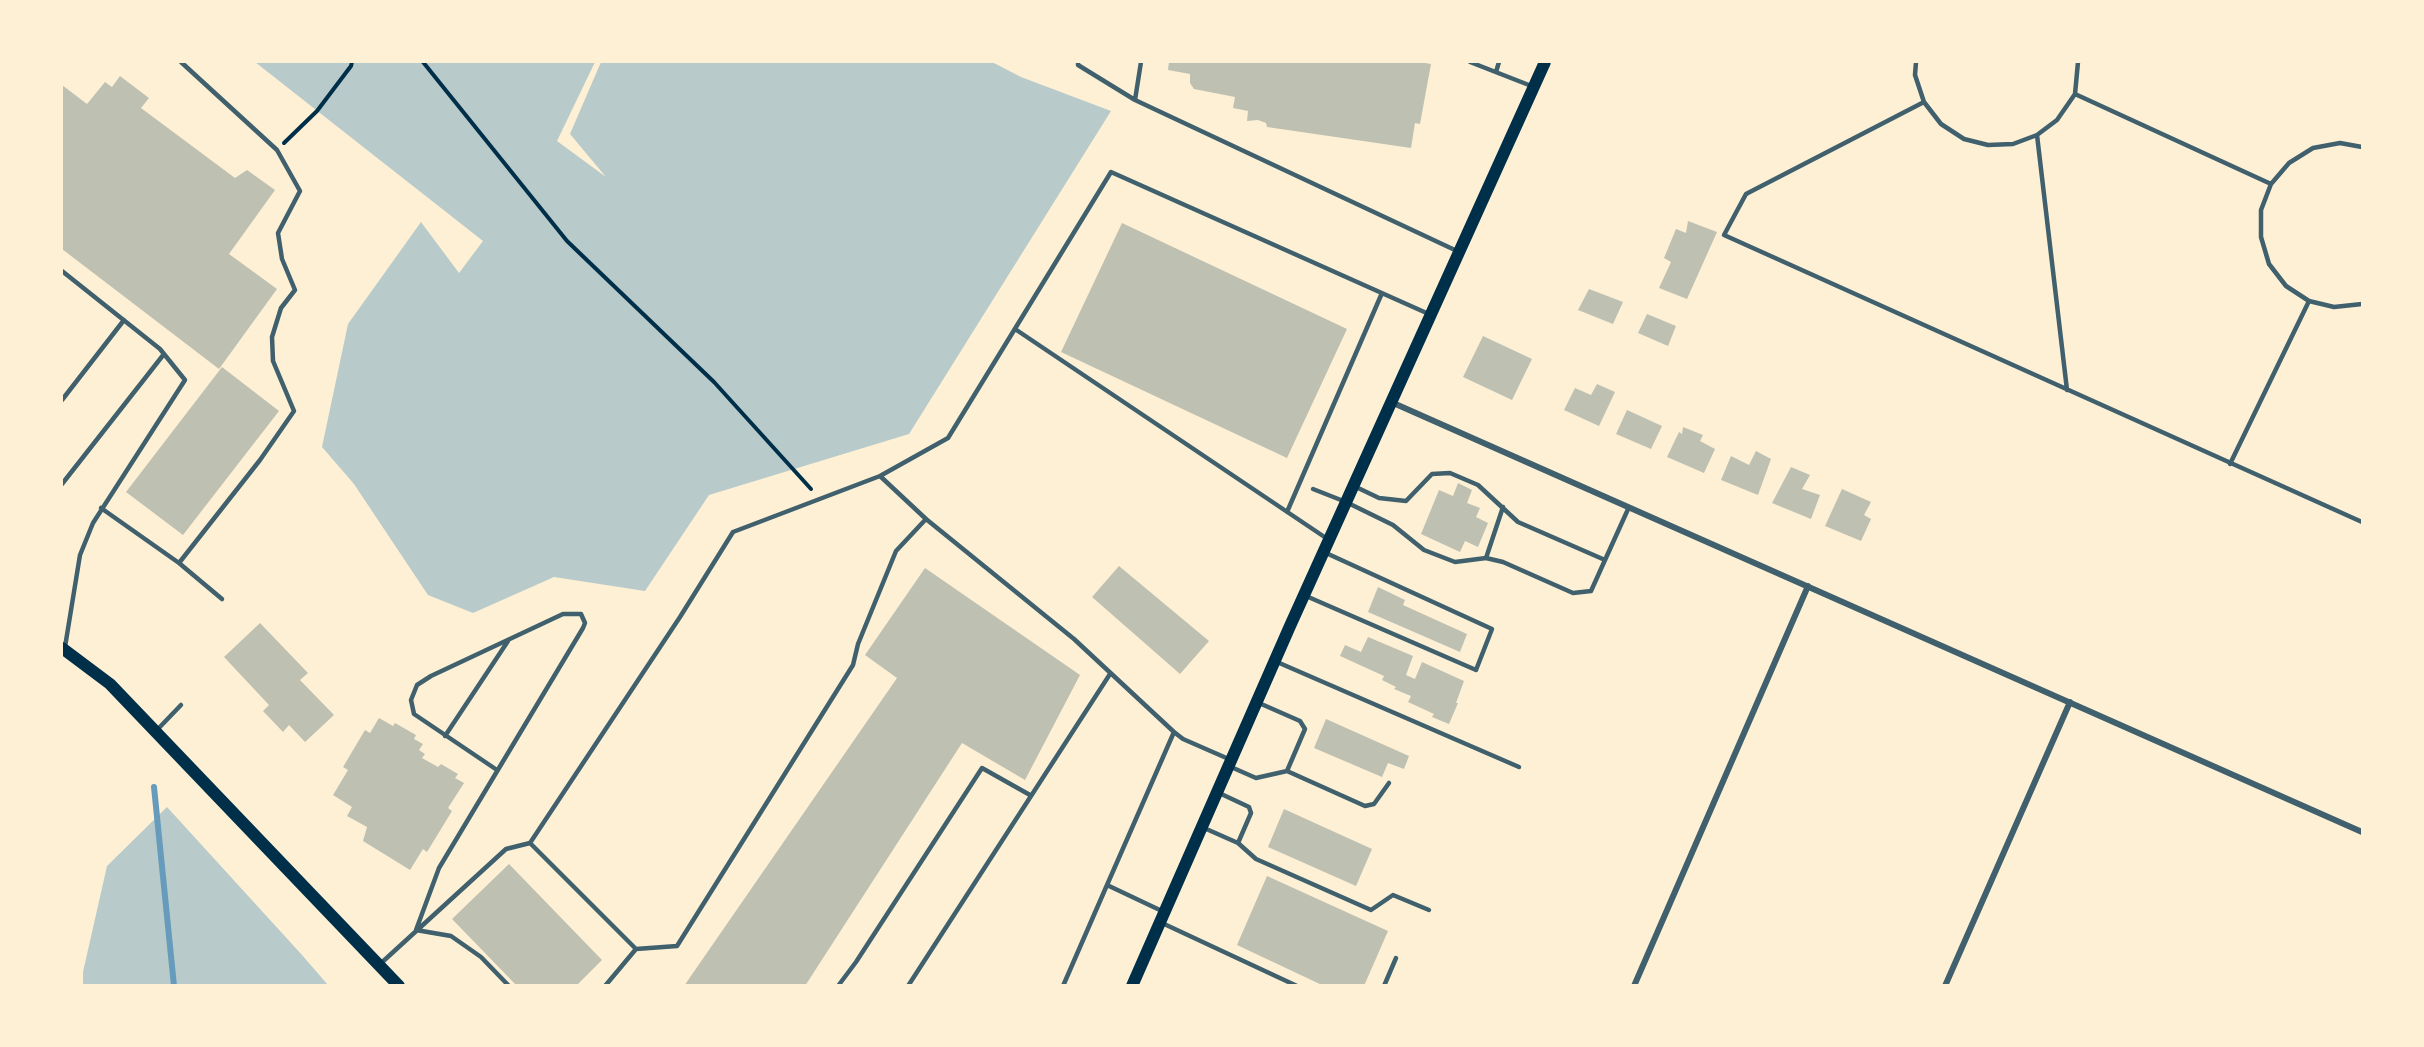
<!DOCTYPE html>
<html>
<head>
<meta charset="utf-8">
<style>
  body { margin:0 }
  #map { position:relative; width:2424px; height:1047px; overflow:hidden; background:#fdf0d5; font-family:Inter,sans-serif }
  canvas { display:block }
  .frame { position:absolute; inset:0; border:63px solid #fdf0d5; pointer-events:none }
</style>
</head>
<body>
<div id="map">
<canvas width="2424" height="1047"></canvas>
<div class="frame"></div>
</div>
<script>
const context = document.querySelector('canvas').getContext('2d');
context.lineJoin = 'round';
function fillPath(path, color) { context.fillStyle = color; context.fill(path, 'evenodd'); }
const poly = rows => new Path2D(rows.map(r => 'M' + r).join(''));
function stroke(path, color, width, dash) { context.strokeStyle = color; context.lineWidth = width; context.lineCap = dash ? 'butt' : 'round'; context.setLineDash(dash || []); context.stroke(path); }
fillPath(poly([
  [255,62,595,62,557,141,606,177,570,134,601,62,992,62,1021,77,1111,111,909,434,709,495,645,591,554,577,473,613,428,595,354,484,322,447,348,324,421,222,459,273,483,241],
  [167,807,302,955,328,985,83,985,83,972,107,866]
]), '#b9caca');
stroke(poly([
  [154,787,174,986]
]), '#669bbc', 6);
fillPath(poly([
  [1169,62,1419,62,1431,64,1420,124,1415,123,1411,148,1267,127,1266,123,1258,120,1247,121,1248,111,1233,108,1235,97,1194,89,1190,83,1190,74,1168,70],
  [120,76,149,98,141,108,235,178,247,170,275,190,229,254,277,289,219,369,62,249,62,85,87,104,105,82,112,87],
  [1688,221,1717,232,1687,299,1659,288,1671,262,1664,258,1676,229,1686,233],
  [1122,223,1347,329,1287,458,1061,352],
  [1589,289,1623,302,1613,324,1578,310],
  [1647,314,1676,326,1668,346,1638,333],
  [1483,336,1532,359,1512,400,1463,377],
  [222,367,279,411,183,535,126,492],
  [1597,384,1615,392,1599,426,1564,410,1575,388,1591,395],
  [1627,410,1662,426,1651,449,1616,434],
  [1683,427,1703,435,1700,441,1715,449,1704,473,1667,457,1679,432,1682,434],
  [1756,451,1771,459,1758,495,1721,480,1731,456,1749,465],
  [1791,467,1810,475,1802,489,1820,495,1811,519,1772,503],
  [1458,483,1472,490,1467,503,1480,508,1476,517,1488,523,1478,547,1465,541,1460,552,1421,534,1439,490,1453,496],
  [1842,489,1871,502,1864,515,1871,519,1861,541,1825,526],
  [1119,566,1209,641,1180,674,1092,597],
  [925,568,1080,675,1025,780,962,743,805,986,684,986,897,678,865,655],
  [1378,587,1405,600,1403,605,1467,634,1460,652,1368,612],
  [260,623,308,673,300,680,334,715,305,742,289,725,283,732,263,711,269,705,224,657],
  [1368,637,1413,656,1406,675,1415,679,1422,662,1464,681,1456,703,1458,703,1449,724,1432,717,1434,714,1408,702,1411,696,1394,689,1396,687,1382,680,1384,676,1340,656,1345,645,1361,652],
  [379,718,393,726,395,723,416,735,414,739,423,744,419,750,425,754,422,758,438,767,441,764,458,774,455,778,464,783,448,808,452,811,427,852,423,849,410,870,363,841,367,827,347,816,352,807,333,795,348,770,343,767,365,730,370,733],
  [1326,719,1409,756,1404,769,1388,763,1382,777,1314,748],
  [1284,809,1372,849,1356,886,1268,847],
  [509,864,602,960,576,986,517,986,452,919],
  [1267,876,1388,931,1364,986,1324,986,1237,945]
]), '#bec0b2');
stroke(poly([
  [423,62,567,241,714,382,811,489],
  [284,143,317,111,351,66,352,62]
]), '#003049', 4);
stroke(poly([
  [1078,62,1078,65,1135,100,1457,251],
  [1470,62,1534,87],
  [1916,62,1915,75,1924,102,1941,124,1964,139,1988,145,2013,144,2037,135,2057,120,2075,94,2078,62],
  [1496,72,1499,62],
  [2075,94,2271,184],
  [1135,100,1141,62],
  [1924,102,1746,194,1724,235,2362,522],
  [2037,135,2067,390],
  [2362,147,2340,143,2313,148,2289,163,2271,184,2261,210,2261,237,2269,264,2286,286,2309,301,2334,307,2362,304],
  [62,271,160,349,185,380,93,523,80,555,65,647],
  [1015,329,1329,540],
  [62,400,124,320],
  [2230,464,2309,301],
  [880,476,948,438,1111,172,1431,315],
  [62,484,164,354],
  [1356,487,1379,498,1406,501,1432,474,1450,473,1478,485,1518,522,1605,560],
  [1313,489,1346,502,1393,525,1424,550,1455,562,1486,558,1503,562,1573,593,1591,591,1629,507],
  [101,508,179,563,222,599],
  [1287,512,1382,293],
  [1486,558,1503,507],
  [179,563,260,460,294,411,273,361,272,337,281,308,295,290,282,259,278,233,300,191,277,150,181,62],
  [1306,596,1476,670,1492,629,1326,553],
  [1277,662,1519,767],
  [156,731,181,705],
  [445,736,508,641],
  [1231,767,1256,778,1287,771,1305,729,1300,721,1259,703],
  [497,770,414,714,411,700,417,685,431,676,563,614,581,614,585,623,583,628,439,868,416,930,451,936,481,957,509,986],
  [1287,771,1365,806,1374,804,1389,783],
  [1204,828,1238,843,1251,813,1249,807,1217,792],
  [530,843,636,949],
  [1238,843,1256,859,1371,910,1393,895,1429,910],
  [1107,885,1174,732,1183,739,1231,760],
  [1162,923,1297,986],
  [379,965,506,849,530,843,680,617,733,532,880,476,926,519,1074,639,1174,732],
  [605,986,636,949,677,946,853,665,858,644,896,551,926,519],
  [838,986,856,962,982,768,1030,795],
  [908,986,1110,674],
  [1063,986,1107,885,1164,912],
  [1384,986,1396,958]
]), '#3f606c', 4.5);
stroke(poly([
  [1391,402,2362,832],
  [1634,986,1808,586],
  [1945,986,2070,702]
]), '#3f606c', 6);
stroke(poly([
  [62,648,110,684,399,986],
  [1132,986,1290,626,1545,62]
]), '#003049', 12);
</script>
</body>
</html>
